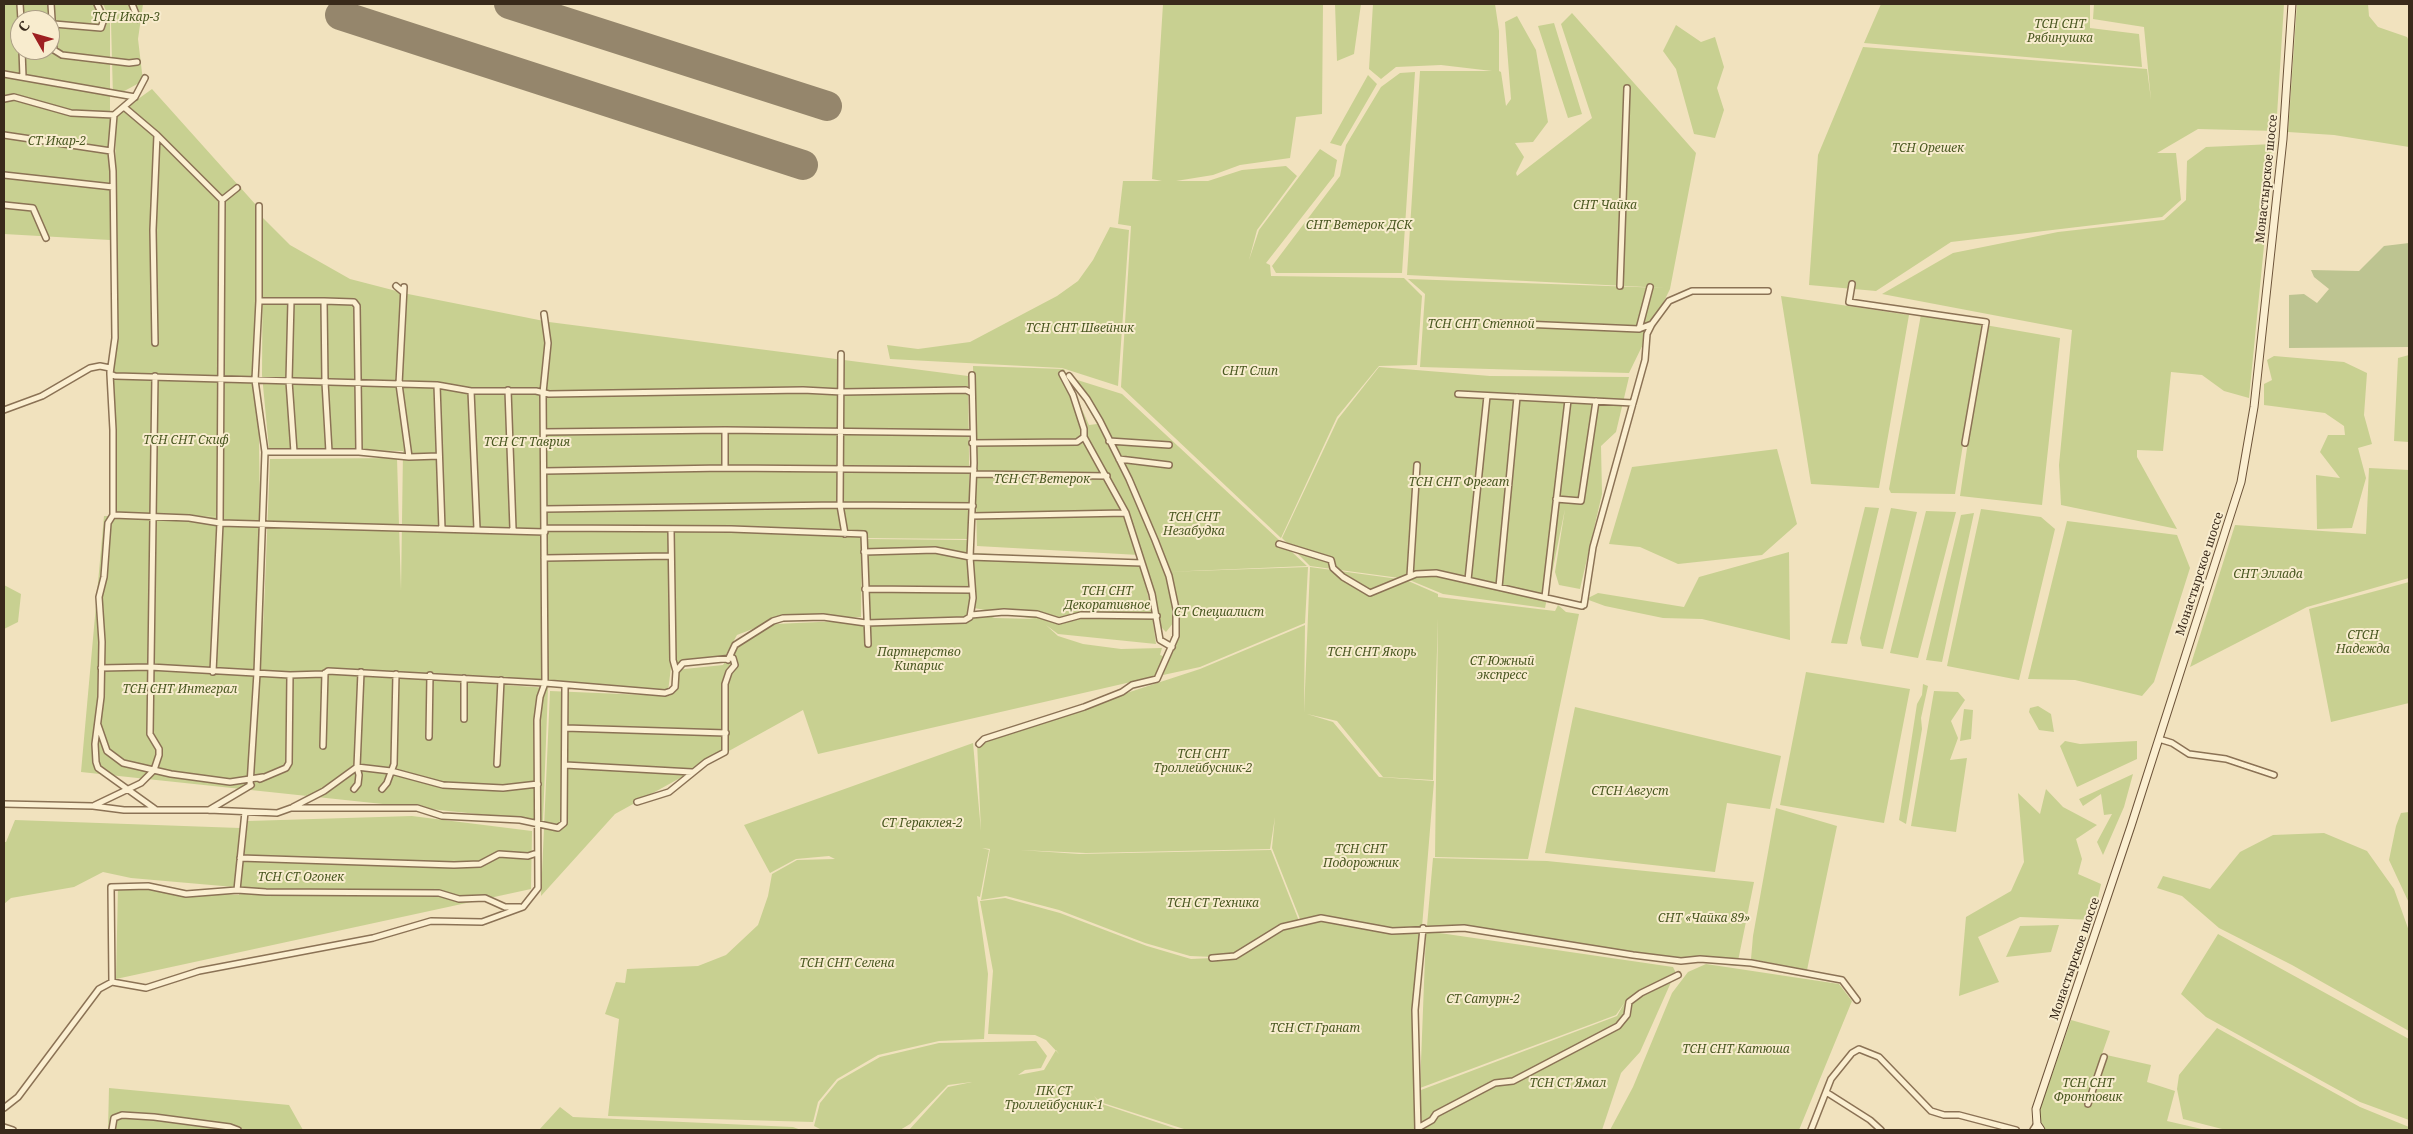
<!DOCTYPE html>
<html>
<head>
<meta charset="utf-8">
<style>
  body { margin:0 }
  #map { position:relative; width:2413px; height:1134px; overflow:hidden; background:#f1e2be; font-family:"Noto Serif",serif }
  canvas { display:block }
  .frame { position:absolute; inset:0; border:5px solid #392a1b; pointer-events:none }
  .north { position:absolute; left:10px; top:10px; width:50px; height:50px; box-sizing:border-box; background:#f8ecce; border:1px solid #ac9e86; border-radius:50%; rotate:308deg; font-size:14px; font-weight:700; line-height:20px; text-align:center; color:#392a1b }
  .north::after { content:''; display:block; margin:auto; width:18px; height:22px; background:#9e2021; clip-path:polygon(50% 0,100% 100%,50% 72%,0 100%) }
</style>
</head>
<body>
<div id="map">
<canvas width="2413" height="1134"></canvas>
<div class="frame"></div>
<div class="north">С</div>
</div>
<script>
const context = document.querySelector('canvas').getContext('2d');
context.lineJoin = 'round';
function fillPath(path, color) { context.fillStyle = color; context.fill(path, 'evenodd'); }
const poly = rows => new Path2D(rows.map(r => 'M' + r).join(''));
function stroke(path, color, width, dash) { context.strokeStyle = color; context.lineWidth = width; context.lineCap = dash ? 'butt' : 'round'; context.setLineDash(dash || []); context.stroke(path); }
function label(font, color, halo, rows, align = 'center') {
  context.font = font + ' "Noto Serif",serif'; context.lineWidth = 4; context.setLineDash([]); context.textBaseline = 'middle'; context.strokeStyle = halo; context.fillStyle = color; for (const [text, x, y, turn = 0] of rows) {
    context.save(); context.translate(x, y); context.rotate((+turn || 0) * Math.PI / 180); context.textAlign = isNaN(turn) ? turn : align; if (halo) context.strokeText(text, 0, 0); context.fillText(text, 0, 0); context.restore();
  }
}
fillPath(poly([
  [4,4,101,4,110,21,110,240,4,234],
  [20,20,50,20,50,50,20,50],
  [103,4,143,4,138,39,143,81,113,97,111,22],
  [1163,4,1323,4,1322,114,1296,117,1290,158,1240,165,1213,175,1176,181,1208,181,1242,170,1286,166,1297,176,1257,230,1249,260,1259,230,1320,149,1337,160,1334,176,1266,263,1270,265,1271,276,1404,278,1422,296,1417,365,1379,366,1337,417,1281,538,1121,387,1131,226,1118,224,1123,181,1162,181,1152,179],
  [1335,4,1361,4,1354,54,1337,61],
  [1373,4,1495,4,1499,31,1499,71,1501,72,1506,106,1511,99,1505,22,1517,16,1536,50,1548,122,1533,142,1515,143,1524,157,1516,173,1517,176,1592,118,1561,24,1572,13,1696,153,1670,289,1629,373,1420,367,1425,294,1408,279,1665,288,1407,275,1420,71,1492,71,1441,65,1396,67,1381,79,1369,69],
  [1881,4,2090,4,2090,28,2139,34,2142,67,1864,43],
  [2094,4,2284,4,2276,131,2198,129,2157,153,2176,153,2181,200,2162,217,1951,242,1876,291,1809,285,1818,155,1863,47,2147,69,2151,100,2144,27,2093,19],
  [2297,4,2368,4,2369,16,2378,27,2407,37,2409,41,2409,147,2334,135,2288,132],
  [1554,23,1582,114,1568,118,1538,26],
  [1676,25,1701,42,1715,37,1724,67,1717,88,1724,110,1715,138,1694,134,1676,69,1663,51],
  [1415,72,1402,273,1276,273,1272,266,1340,176,1346,145,1381,87,1400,73],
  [1368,75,1377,84,1341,146,1330,143],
  [152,89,256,205,260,517,265,517,263,634,270,459,397,458,401,591,403,451,269,449,262,375,263,218,290,245,350,279,408,294,549,322,968,376,970,539,862,538,861,617,773,621,737,635,723,660,671,667,668,692,349,674,548,688,543,821,81,772,104,516,226,517,110,514,116,115],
  [2274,144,2249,398,2224,391,2202,375,2171,372,2163,451,2137,450,2137,457,2177,529,2061,505,2059,465,2072,330,1882,294,1953,253,2058,232,2164,220,2186,200,2187,161,2206,147],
  [1110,227,1129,230,1118,386,1062,368,890,359,887,345,918,349,970,342,1057,296,1078,281,1093,260],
  [1781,296,1909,315,1879,488,1811,484],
  [1922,309,1983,321,1955,494,1891,493,1889,489],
  [1985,325,2060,338,2042,505,1960,496],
  [2409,355,2409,442,2394,441,2398,358],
  [2274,356,2344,362,2367,373,2364,415,2372,444,2358,448,2366,478,2352,528,2317,529,2316,475,2340,478,2320,452,2328,435,2345,435,2344,426,2325,413,2264,405,2264,384,2272,380,2267,360],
  [973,366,1064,369,1089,425,1097,424,1071,378,1122,394,1307,566,1165,572,1308,567,1305,623,1200,667,1163,675,1179,635,1170,581,1174,622,1166,632,1161,627,1139,555,977,546],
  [1379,367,1490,376,1629,377,1616,432,1601,446,1602,494,1580,589,1559,585,1555,572,1565,509,1545,608,1443,594,1407,579,1310,566,1282,538,1338,419],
  [1777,449,1797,524,1762,555,1678,564,1640,547,1609,544,1632,467],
  [2369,468,2409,470,2409,578,2307,607,2190,667,2235,525,2366,534],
  [1865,507,1879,508,1847,644,1831,643],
  [1891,508,1917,512,1883,649,1862,646,1860,638],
  [1981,509,2041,517,2055,529,2019,680,1947,666],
  [1926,511,1956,512,1918,658,1890,653],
  [1974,513,1942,662,1926,660,1961,515],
  [2067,521,2177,535,2190,568,2154,682,2142,696,2075,680,2028,679],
  [867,539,970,540,969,610,995,618,1035,619,974,608,974,553,1140,561,1152,613,1156,644,1058,634,1046,625,1058,636,1083,644,1121,649,1162,648,1160,655,1163,656,1157,676,818,754,803,710,615,814,541,896,550,691,670,696,675,670,723,665,739,639,775,624,863,620],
  [1789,552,1790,640,1702,619,1663,618,1605,606,1586,599,1598,593,1684,607,1699,577],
  [1310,567,1406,580,1438,594,1438,597,1555,611,1558,605,1566,612,1579,614,1528,859,1435,857,1438,618,1433,780,1383,777,1337,721,1307,714,1333,722,1379,777,1434,781,1422,927,1392,930,1319,915,1300,919,1272,848,1275,817,1270,849,1086,853,1020,850,1079,854,1271,850,1299,921,1235,954,1214,957,1190,956,1145,943,1059,910,1006,896,981,900,990,849,982,848,989,850,980,897,977,896,988,974,984,1039,939,1041,878,1055,837,1079,818,1102,813,1122,608,1116,619,1019,605,1014,616,982,625,983,627,969,698,966,726,955,758,925,768,896,772,874,797,860,835,859,829,856,796,859,770,873,744,825,973,743,981,831,977,742,1200,669,1305,625,1304,713],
  [2409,582,2409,703,2331,722,2309,609],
  [4,585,21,594,18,622,4,629],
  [1806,672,1910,689,1884,823,1780,805],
  [1923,684,1928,686,1921,718,1922,729,1906,824,1899,820,1917,704,1922,695],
  [1934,691,1958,692,1965,700,1951,721,1958,738,1950,760,1967,758,1956,832,1911,826],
  [2038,706,2051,714,2054,732,2039,730,2029,712,2030,708],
  [1575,707,1781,756,1770,809,1727,803,1715,872,1545,853],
  [1964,709,1973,710,1971,739,1960,741],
  [2065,741,2080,744,2137,741,2137,759,2077,787,2060,746],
  [2133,774,2124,807,2103,855,2097,842,2112,814,2104,815,2101,794,2083,806,2079,799],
  [2046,789,2063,807,2097,825,2076,839,2082,859,2078,874,2101,884,2093,920,2020,917,1978,937,1999,982,1959,996,1966,917,2011,891,2024,862,2018,793,2040,814],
  [1776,808,1837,826,1807,970,1751,959,1753,936],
  [2409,812,2409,903,2389,860,2396,826,2401,813],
  [412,816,532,831,531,889,116,979,118,886,239,895,248,821],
  [15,820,240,828,234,887,131,878,103,872,74,887,11,898,4,904,4,842,6,842],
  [2324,833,2367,851,2394,889,2409,931,2409,1031,2292,965,2219,928,2182,896,2157,888,2163,876,2210,889,2240,852,2273,835],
  [1433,858,1547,861,1754,882,1737,966,1427,926],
  [1005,898,1060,913,1147,946,1191,959,1235,957,1283,928,1321,919,1392,932,1421,930,1415,1130,1187,1130,1100,1102,1094,1096,1099,1103,1180,1130,909,1130,948,1087,972,1082,948,1085,910,1124,900,1130,822,1130,814,1126,820,1103,838,1081,880,1057,939,1043,1036,1041,1047,1056,1041,1068,1025,1070,1018,1075,1044,1070,1056,1050,1059,1054,1046,1040,1035,1035,988,1034,993,971,980,901],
  [2059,925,2051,952,2006,957,2020,926],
  [1426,931,1673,967,1676,973,1641,990,1626,1000,1672,980,1640,1052,1621,1073,1602,1130,1419,1130,1421,1090,1617,1016,1625,1002,1616,1015,1420,1088],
  [2218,934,2409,1039,2409,1120,2360,1102,2206,1017,2181,994],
  [1706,964,1839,984,1852,1001,1799,1130,1610,1130,1633,1087,1672,993,1688,972],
  [2071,1020,2110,1031,2102,1054,2151,1065,2147,1082,2175,1091,2167,1121,2206,1130,2046,1130,2040,1120,2040,1109],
  [2217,1028,2360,1107,2409,1127,2409,1130,2226,1130,2183,1119,2177,1089,2179,1075],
  [109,1088,289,1105,303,1130,108,1130],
  [560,1107,573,1117,793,1127,801,1130,539,1130]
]), '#c8d091');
fillPath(poly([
  [2409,243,2409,347,2289,348,2289,295,2304,294,2317,303,2329,289,2314,277,2311,270,2359,271,2384,246]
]), '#bdc491');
stroke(poly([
  [509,4,827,106],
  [340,15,803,165]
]), '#95866c', 30);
const street = poly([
  [20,4,21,20],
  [51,4,54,50,62,55,129,63,137,62],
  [132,4,138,19],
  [54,24,101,28,104,19,97,4],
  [22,50,23,77],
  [4,74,135,97],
  [145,78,135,97,114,115,111,151,113,171,115,338,110,374,113,430,113,515,108,523,104,577,99,597,102,642,101,697,95,744,96,762,98,768,155,809],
  [4,99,14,97,71,113,114,115],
  [124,107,157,135,153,230,155,343],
  [4,135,111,151],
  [157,135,222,200],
  [4,175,113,187],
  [4,205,33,208,46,238],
  [1852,284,1849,302,1986,322,1965,443],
  [396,286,403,292],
  [1620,286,1627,88],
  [404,287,399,384,409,457],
  [259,301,324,301,354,302,357,306,359,452],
  [291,301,289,381,294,452],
  [324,301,325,382,329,452],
  [1499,323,1639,329,1652,324],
  [1639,329,1650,287],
  [841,354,840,505,845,534],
  [1062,374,1073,395,1084,429,1084,437,1126,513,1152,594,1160,640,1172,647],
  [437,385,442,529],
  [508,390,513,529],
  [471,391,477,529],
  [1458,394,1633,403],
  [4,410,42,396,90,368,100,366,110,368,110,374,115,376,437,385,471,391,536,391,549,394,803,390,842,392,966,390,972,393],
  [544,432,725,430,973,433],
  [1109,441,1169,445],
  [972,443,1077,442,1084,437],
  [265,452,359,452,409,457,439,456],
  [1119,459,1169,465],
  [725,468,725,430],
  [544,471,725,468,974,470],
  [974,474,1107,476],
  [1556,499,1581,501,1596,401],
  [544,509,840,505,973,506],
  [113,515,189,518,220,523,545,532],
  [972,516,1126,513],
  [545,528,731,529,864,534,868,644],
  [671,530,673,660,676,671],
  [1279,544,1331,560,1333,568,1343,577,1370,593,1416,574,1436,573,1582,606],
  [864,552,935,550,970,557,1142,563],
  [544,558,670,556],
  [1410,576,1417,465],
  [1468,580,1487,396],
  [1499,587,1517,397],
  [865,589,972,590],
  [1545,597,1568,400],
  [1584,605,1593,547,1645,360,1647,334,1652,324,1669,301,1692,291,1768,291],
  [971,615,1004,612,1037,614,1059,621,1081,615,1157,616],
  [728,660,735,645,773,621,783,618,823,617,866,623,965,620,970,617,973,598,970,557,974,463,972,375],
  [101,668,150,667,290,675,324,674,328,671,545,683,665,693,671,691,675,687,676,671,683,663,733,658,735,665,729,672,725,684,725,752,706,762,669,792,637,802],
  [213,672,220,523,222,200,237,188],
  [464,719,464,678],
  [98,725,107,751,123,763,171,774,230,782,263,777],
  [565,728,726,733],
  [429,737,430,675],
  [2159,739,2172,743,2189,754,2226,759,2274,775],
  [979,744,984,739,1084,707,1122,692,1132,685,1157,679,1176,636,1176,609,1169,576,1155,540,1129,479,1100,421,1087,399,1069,376],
  [323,746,325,673],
  [497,764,501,680],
  [565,765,692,772],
  [260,779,286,768,289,763,290,675],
  [250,785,257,673,265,452,255,380,259,301,259,206],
  [354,789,358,784,359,775,357,767,361,672],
  [382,789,387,783,394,764,396,674],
  [4,804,93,806,124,810,209,810,277,813,291,808,417,808,442,816,520,820,558,828,564,823,565,686],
  [95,805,141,783,154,770,159,755,159,749,150,734,155,376],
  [293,807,324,791,357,767,391,771,443,785,503,788,538,784],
  [209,810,251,785],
  [240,858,454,865,480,864,499,854,528,856,537,853],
  [237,890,245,812],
  [1212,958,1235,956,1282,927,1321,918,1392,931,1464,928,1633,955,1681,961,1700,959,1751,963,1842,980,1857,1000],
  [112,982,111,887,148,886,186,894,237,890,266,892,439,893,459,899,485,898,505,907,520,907],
  [1826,1092,1870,1120,1881,1130],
  [2088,1104,2104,1057],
  [4,1108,18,1097,99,989,112,982,146,988,199,971,373,938,431,921,482,922,523,907,538,888,537,720,540,697,545,683,543,393,548,343,544,314],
  [4,1127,13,1130],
  [1418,1128,1432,1120,1436,1114,1495,1083,1513,1081,1618,1026,1627,1015,1629,1002,1641,993,1678,975],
  [112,1130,114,1118,122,1115,154,1117,230,1127,238,1130],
  [1418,1130,1415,1010,1423,928],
  [1811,1130,1831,1079,1852,1053,1859,1049,1879,1057,1931,1111,1944,1115,1959,1115,2016,1130],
  [2033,1130,2037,1124]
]);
const secondary = poly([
  [2041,1130,2037,1124,2036,1109,2131,826,2241,482,2254,407,2283,139,2292,4]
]);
stroke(street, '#8b7255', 8);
stroke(secondary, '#6c5339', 9);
stroke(street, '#fbefd1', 5);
stroke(secondary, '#fbefd1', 7);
label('italic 12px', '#495720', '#f8ecce', [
  ["ТСН Икар-3",126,18],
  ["ТСН СНТ",2060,25],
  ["Рябинушка",2060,39],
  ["СТ Икар-2",57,142],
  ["ТСН Орешек",1928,149],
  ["СНТ Чайка",1605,206],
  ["СНТ Ветерок ДСК",1359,226],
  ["ТСН СНТ Степной",1481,325],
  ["ТСН СНТ Швейник",1080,329],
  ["СНТ Слип",1250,372],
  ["ТСН СНТ Скиф",186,441],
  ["ТСН СТ Таврия",527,443],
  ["ТСН СТ Ветерок",1042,480],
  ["ТСН СНТ Фрегат",1459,483],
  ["ТСН СНТ",1194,518],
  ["Незабудка",1194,532],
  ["СНТ Эллада",2268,575],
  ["ТСН СНТ",1107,592],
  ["Декоративное",1107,606],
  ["СТ Специалист",1219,613],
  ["СТСН",2363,636],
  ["Надежда",2363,650],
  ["Партнерство",919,653],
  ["Кипарис",919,667],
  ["ТСН СНТ Якорь",1372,653],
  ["СТ Южный",1502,662],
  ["экспресс",1502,676],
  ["ТСН СНТ Интеграл",180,690],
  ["ТСН СНТ",1203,755],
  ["Троллейбусник-2",1203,769],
  ["СТСН Август",1630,792],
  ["СТ Гераклея-2",922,824],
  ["ТСН СНТ",1361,850],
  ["Подорожник",1361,864],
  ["ТСН СТ Огонек",301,878],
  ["ТСН СТ Техника",1213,904],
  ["СНТ «Чайка 89»",1704,919],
  ["ТСН СНТ Селена",847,964],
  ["СТ Сатурн-2",1483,1000],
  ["ТСН СТ Гранат",1315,1029],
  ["ТСН СНТ Катюша",1736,1050],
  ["ТСН СТ Ямал",1568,1084],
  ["ТСН СНТ",2088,1084],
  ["Фронтовик",2088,1098],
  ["ПК СТ",1054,1092],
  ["Троллейбусник-1",1054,1106]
]);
label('12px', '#392a1b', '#f8ecce', [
  ["Монастырское шоссе",2267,179,-84],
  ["Монастырское шоссе",2200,574,-72],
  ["Монастырское шоссе",2075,959,-71]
]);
</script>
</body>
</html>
